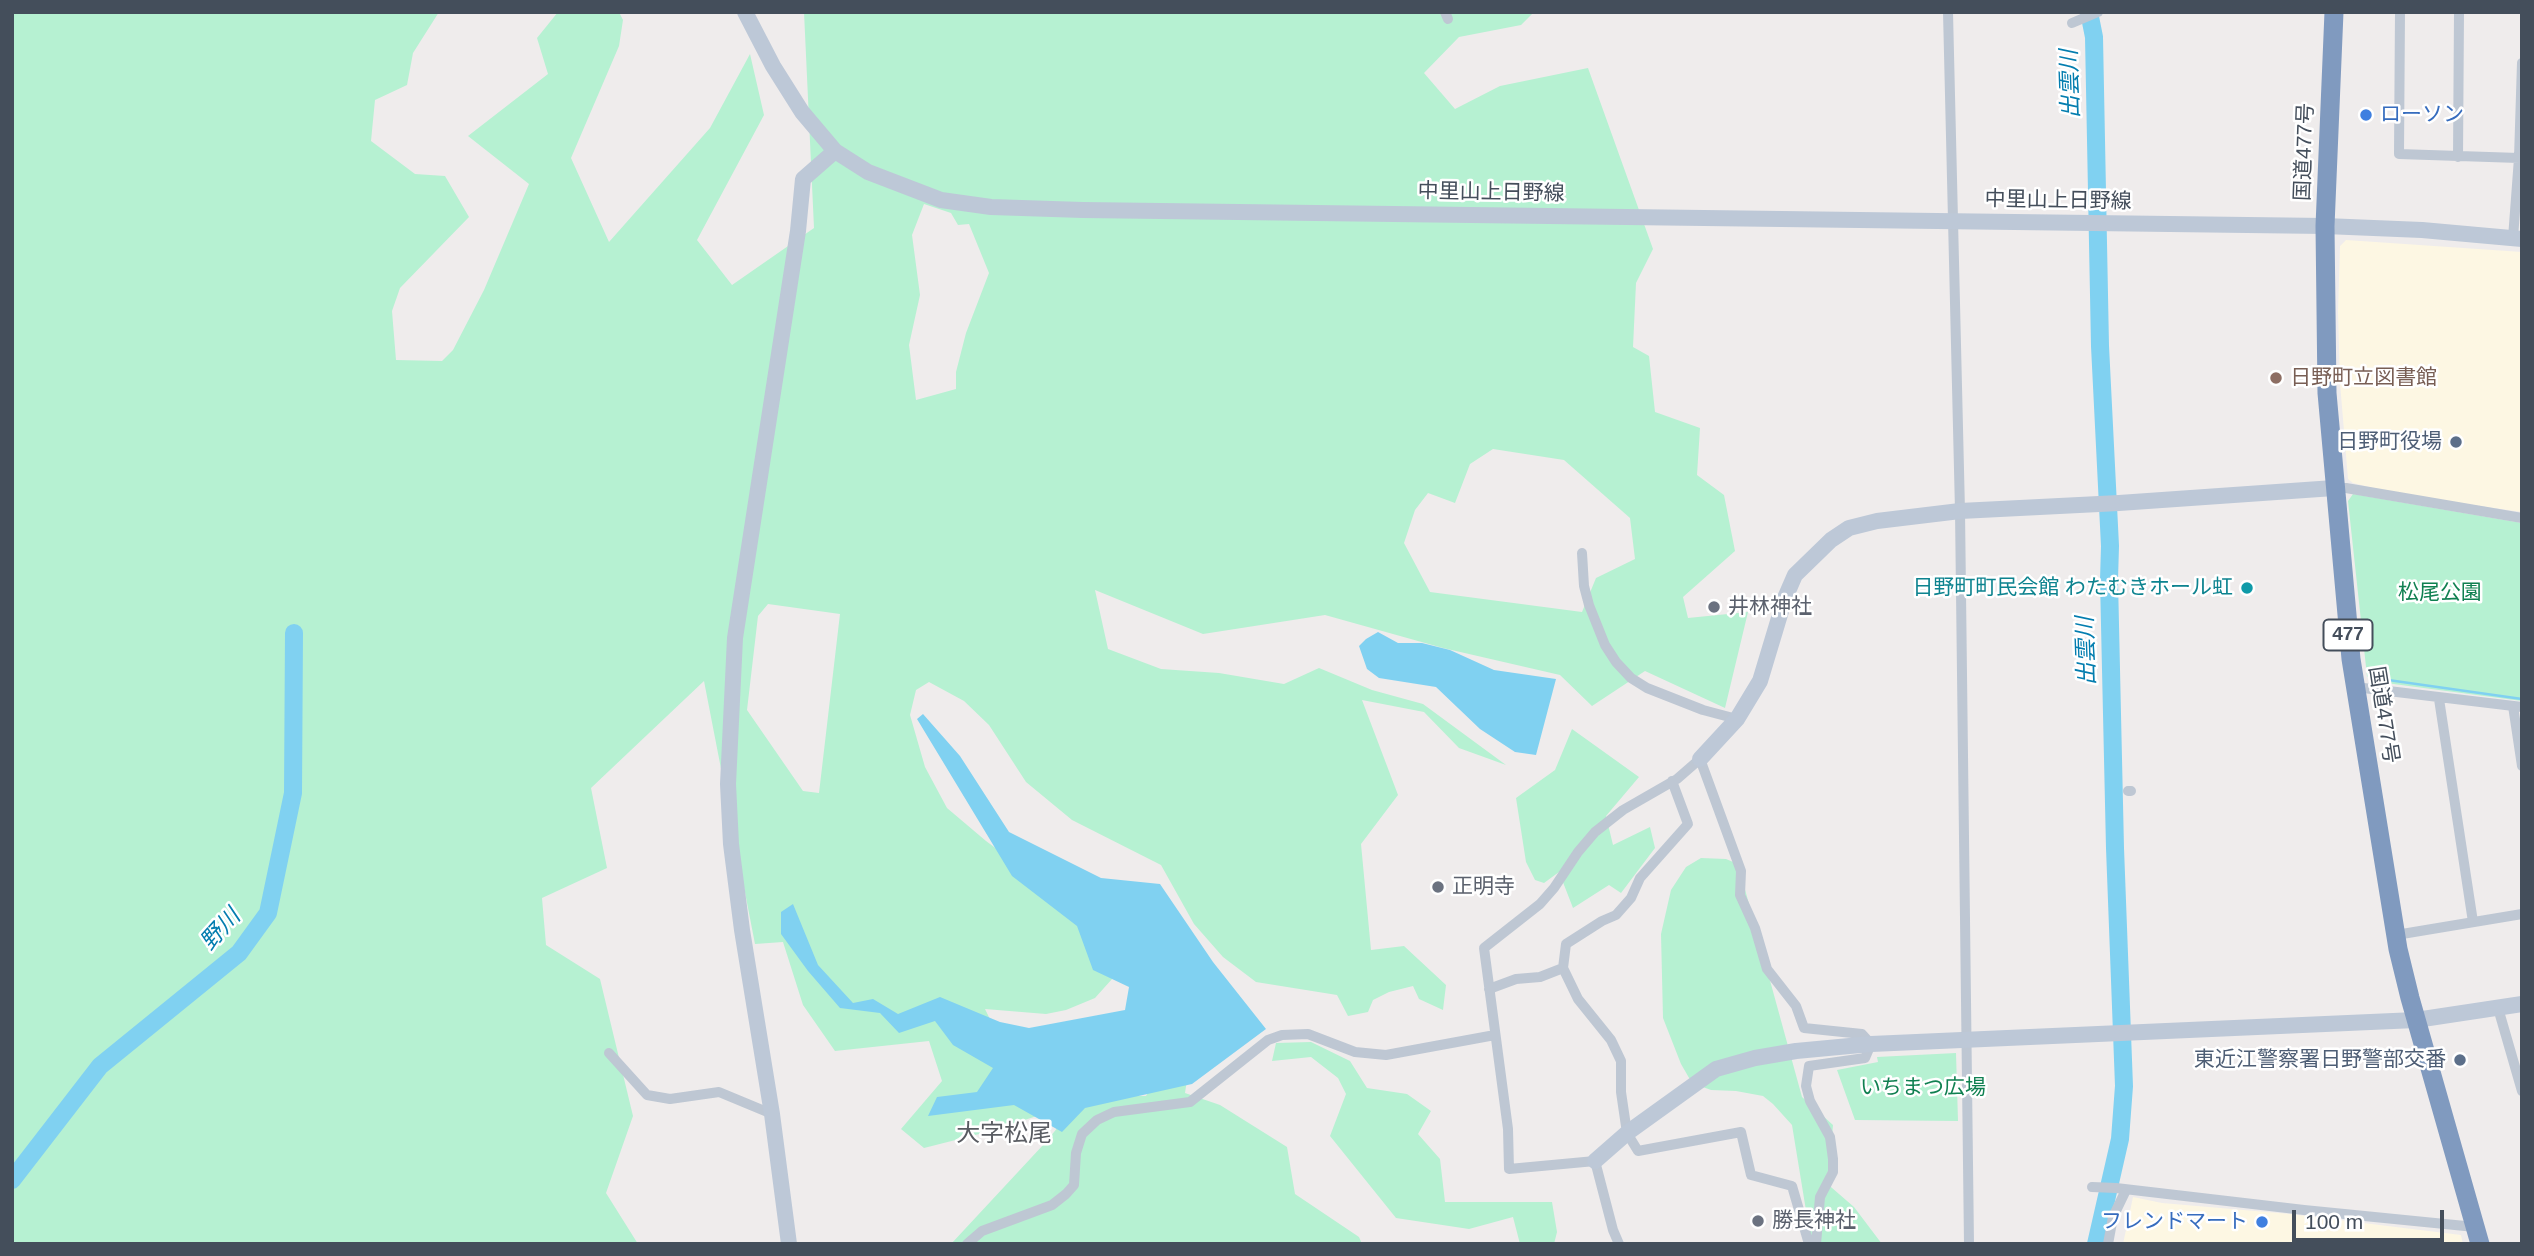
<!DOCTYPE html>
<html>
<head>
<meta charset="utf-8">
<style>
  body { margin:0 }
  #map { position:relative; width:2534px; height:1256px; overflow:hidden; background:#efecec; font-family:Arial,sans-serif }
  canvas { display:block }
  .frame { position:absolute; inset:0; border:14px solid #444e5b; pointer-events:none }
  .scale { position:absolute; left:2292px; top:1210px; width:152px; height:32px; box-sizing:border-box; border:4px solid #444e5b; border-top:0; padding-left:9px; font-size:21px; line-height:24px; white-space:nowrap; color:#444e5b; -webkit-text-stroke:5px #fff; paint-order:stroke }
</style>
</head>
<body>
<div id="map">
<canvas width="2534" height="1256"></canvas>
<div class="frame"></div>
<div class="scale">100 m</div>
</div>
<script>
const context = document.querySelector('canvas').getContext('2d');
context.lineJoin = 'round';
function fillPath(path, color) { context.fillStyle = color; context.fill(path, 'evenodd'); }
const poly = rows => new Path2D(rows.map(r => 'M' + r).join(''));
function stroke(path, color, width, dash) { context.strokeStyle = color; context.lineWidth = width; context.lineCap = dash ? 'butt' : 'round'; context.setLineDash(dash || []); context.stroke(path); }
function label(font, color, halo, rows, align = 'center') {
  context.font = font + ' Arial,"Noto Sans JP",sans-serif'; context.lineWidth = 5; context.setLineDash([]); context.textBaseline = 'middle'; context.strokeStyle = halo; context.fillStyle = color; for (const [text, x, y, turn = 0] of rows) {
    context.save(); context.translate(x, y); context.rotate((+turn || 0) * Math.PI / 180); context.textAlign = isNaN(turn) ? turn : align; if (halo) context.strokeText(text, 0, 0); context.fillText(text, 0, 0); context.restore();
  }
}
fillPath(poly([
  [2346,240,2522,252,2522,512,2398,494,2353,483,2348,479,2340,383,2338,312,2340,246],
  [2133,1197,2162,1203,2290,1214,2461,1235,2463,1244,2123,1244]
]), '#fdf7e3');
fillPath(poly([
  [12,12,439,12,413,53,407,85,375,100,371,141,415,174,445,176,469,217,400,288,392,311,396,360,442,361,453,350,484,290,529,184,468,136,548,74,537,38,558,12,619,12,623,20,619,46,571,158,609,242,710,128,750,54,764,115,697,240,732,285,814,228,804,12,1534,12,1521,25,1459,37,1424,73,1455,109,1500,86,1588,68,1653,249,1636,283,1633,347,1649,356,1655,412,1700,428,1697,475,1724,495,1735,551,1683,597,1688,618,1748,612,1725,708,1645,671,1592,706,1560,675,1443,648,1325,615,1203,634,1095,590,1108,649,1161,669,1219,673,1284,684,1319,668,1372,690,1423,704,1506,765,1459,748,1424,712,1362,700,1398,795,1361,844,1371,950,1404,946,1446,985,1443,1010,1419,999,1413,986,1389,992,1373,1000,1368,1012,1348,1016,1337,995,1256,982,1223,957,1194,924,1161,865,1072,820,1026,782,989,725,964,701,929,682,916,690,910,715,925,767,947,808,986,841,1064,899,1121,969,1095,998,1066,1010,1046,1014,985,1009,1037,1116,987,1132,924,1148,901,1129,942,1081,929,1041,835,1051,803,1005,783,942,755,944,704,681,591,788,607,868,542,898,546,945,600,979,633,1116,606,1193,638,1244,12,1244],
  [924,204,951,213,958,225,969,224,989,273,966,333,956,372,956,389,916,400,909,345,920,295,912,235],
  [1493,449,1564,460,1630,518,1635,559,1596,578,1582,612,1430,592,1404,543,1415,510,1428,493,1455,503,1470,464],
  [768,604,840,614,819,793,803,791,747,710,758,616],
  [2353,494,2522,523,2522,701,2371,681,2367,676,2348,501],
  [1572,729,1639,777,1606,816,1613,845,1650,827,1655,848,1621,893,1609,885,1573,908,1559,872,1544,883,1535,880,1526,862,1516,798,1555,770],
  [1701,858,1726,859,1738,864,1802,1097,1833,1125,1829,1169,1824,1181,1854,1207,1882,1244,1818,1244,1811,1241,1792,1125,1773,1104,1763,1096,1736,1091,1711,1090,1692,1083,1681,1064,1663,1018,1661,934,1671,890,1686,867],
  [1311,1042,1350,1061,1367,1088,1407,1094,1431,1111,1418,1134,1440,1159,1445,1202,1552,1202,1557,1232,1554,1244,1520,1244,1513,1217,1469,1229,1396,1218,1330,1136,1346,1094,1338,1078,1311,1057,1272,1061,1276,1043],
  [1956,1053,1958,1121,1855,1120,1837,1070,1878,1062,1877,1057],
  [1190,1060,1185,1093,1220,1105,1287,1147,1295,1194,1359,1237,1362,1244,951,1244,1044,1144,1084,1096,1146,1096,1168,1062]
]), '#b6f1d2');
fillPath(poly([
  [1378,632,1398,643,1422,643,1450,650,1494,670,1556,679,1536,755,1515,752,1480,729,1436,687,1379,678,1367,669,1359,646,1366,639],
  [923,714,960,756,1009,832,1101,878,1160,884,1213,962,1266,1029,1192,1084,1085,1108,1062,1132,1014,1105,928,1116,937,1097,977,1092,993,1068,953,1045,935,1021,899,1033,880,1013,840,1008,808,971,781,934,781,912,793,904,818,965,853,1003,873,999,898,1014,940,997,1000,1022,1029,1028,1125,1010,1129,987,1093,970,1077,926,1012,876,917,719]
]), '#80d1f1');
stroke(poly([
  [2374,678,2522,699]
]), '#80d1f1', 2.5);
stroke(poly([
  [2089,12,2094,37,2100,346,2110,546,2109,580,2115,848,2124,1086,2120,1139,2096,1244],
  [12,1180,100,1066,239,953,268,913,293,793,294,633]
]), '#80d1f1', 18);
stroke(poly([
  [1445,12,1448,19],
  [1948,12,1960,511,1969,1244],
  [2400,12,2399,154,2519,158],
  [2072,23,2098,12],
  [2458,157,2459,12],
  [2513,238,2519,158,2522,63],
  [2334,488,2346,488,2522,518],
  [1582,553,1584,586,1589,605,1605,645,1616,662,1631,678,1647,688,1703,710,1737,719],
  [2355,687,2522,707],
  [2439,699,2473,922],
  [2513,706,2522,766],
  [1672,781,1688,824,1640,878,1631,898,1616,915,1602,921,1566,944,1563,968,1578,999,1611,1040,1621,1061,1621,1092,1627,1133,1638,1151,1741,1132,1751,1175,1792,1186,1809,1244],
  [2128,791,2131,791],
  [2396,935,2522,914],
  [1489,989,1516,979,1540,977,1563,968],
  [2498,1008,2522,1091],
  [609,1053,647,1095,670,1099,719,1092,772,1114],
  [2092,1187,2116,1188,2304,1210,2475,1227],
  [967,1244,982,1231,1052,1205,1066,1194,1074,1185,1076,1153,1082,1134,1097,1120,1114,1112,1190,1102,1268,1040,1282,1035,1308,1034,1355,1052,1386,1055,1495,1035],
  [1619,1244,1613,1230,1595,1161,1509,1169,1508,1129,1484,948,1540,904,1554,888,1578,852,1595,832,1623,810,1677,779,1700,759,1741,871,1740,895,1755,928,1767,969,1796,1006,1804,1028,1862,1034,1871,1044,1865,1058,1809,1066,1806,1086,1810,1101,1830,1137,1833,1159,1833,1172,1820,1197,1816,1244],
  [2108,1244,2113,1217,2126,1190]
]), '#bec7d3', 10);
stroke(poly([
  [745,12,773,66,802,112,835,151,868,172,941,200,991,207,1083,210,2325,226,2422,230,2522,239],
  [1700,759,1737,719,1760,681,1785,598,1795,575,1831,540,1849,528,1877,521,1960,511,2119,503,2334,488],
  [1595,1161,1627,1133,1716,1069,1755,1058,1796,1051,1871,1044,2416,1020,2522,1004],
  [789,1244,772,1114,742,930,731,844,728,784,735,638,798,231,803,179,835,151]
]), '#bdc8d7', 16);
stroke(poly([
  [2334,12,2325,226,2327,393,2351,659,2398,949,2410,998,2480,1244]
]), '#809abf', 19);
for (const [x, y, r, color] of [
  [2366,115,7,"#3f7fe0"],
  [2276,378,7,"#8d6e63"],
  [2456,442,7,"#5c6f8a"],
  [2247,588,7,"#0f9aa8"],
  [1714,607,7,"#6b7280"],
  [1438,887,7,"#6b7280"],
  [2460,1060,7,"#5c6f8a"],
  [1758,1221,7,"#6b7280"],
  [2262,1222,7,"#3f7fe0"]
]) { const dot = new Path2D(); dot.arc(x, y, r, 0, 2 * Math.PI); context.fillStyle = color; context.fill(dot); stroke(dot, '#fff', 2.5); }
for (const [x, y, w] of [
  [2348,635,49]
]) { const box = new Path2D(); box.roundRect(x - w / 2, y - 15.5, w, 31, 5); context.fillStyle = '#fff'; context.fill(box); stroke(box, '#444e5b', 2); }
label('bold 19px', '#444e5b', null, [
  ["477",2348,635]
]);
label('21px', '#366cbe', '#fff', [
  ["ローソン",2380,115],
  ["フレンドマート",2248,1222,"right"]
], 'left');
label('21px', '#444e5b', '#fff', [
  ["国道477号",2305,152,-88],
  ["中里山上日野線",1491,193,1],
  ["中里山上日野線",2058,201,1],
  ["国道477号",2383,715,81]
]);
label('21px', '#785e54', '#fff', [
  ["日野町立図書館",2290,378]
], 'left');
label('21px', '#4e5e75', '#fff', [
  ["日野町役場",2442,442],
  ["東近江警察署日野警部交番",2446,1060]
], 'right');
label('21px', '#0d838f', '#fff', [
  ["日野町町民会館 わたむきホール虹",2233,588]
], 'right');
label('21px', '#108051', '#fff', [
  ["松尾公園",2440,593],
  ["いちまつ広場",1923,1088]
]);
label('21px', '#5b616d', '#fff', [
  ["井林神社",1728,607],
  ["正明寺",1452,887],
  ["勝長神社",1772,1221]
], 'left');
label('italic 23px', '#037daf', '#fff', [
  ["出雲川",2071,84,-92],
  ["出雲川",2087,651,-92],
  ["野川",221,930,-48]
]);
label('24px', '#595c62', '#fff', [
  ["大字松尾",1004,1134]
]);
</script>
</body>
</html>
